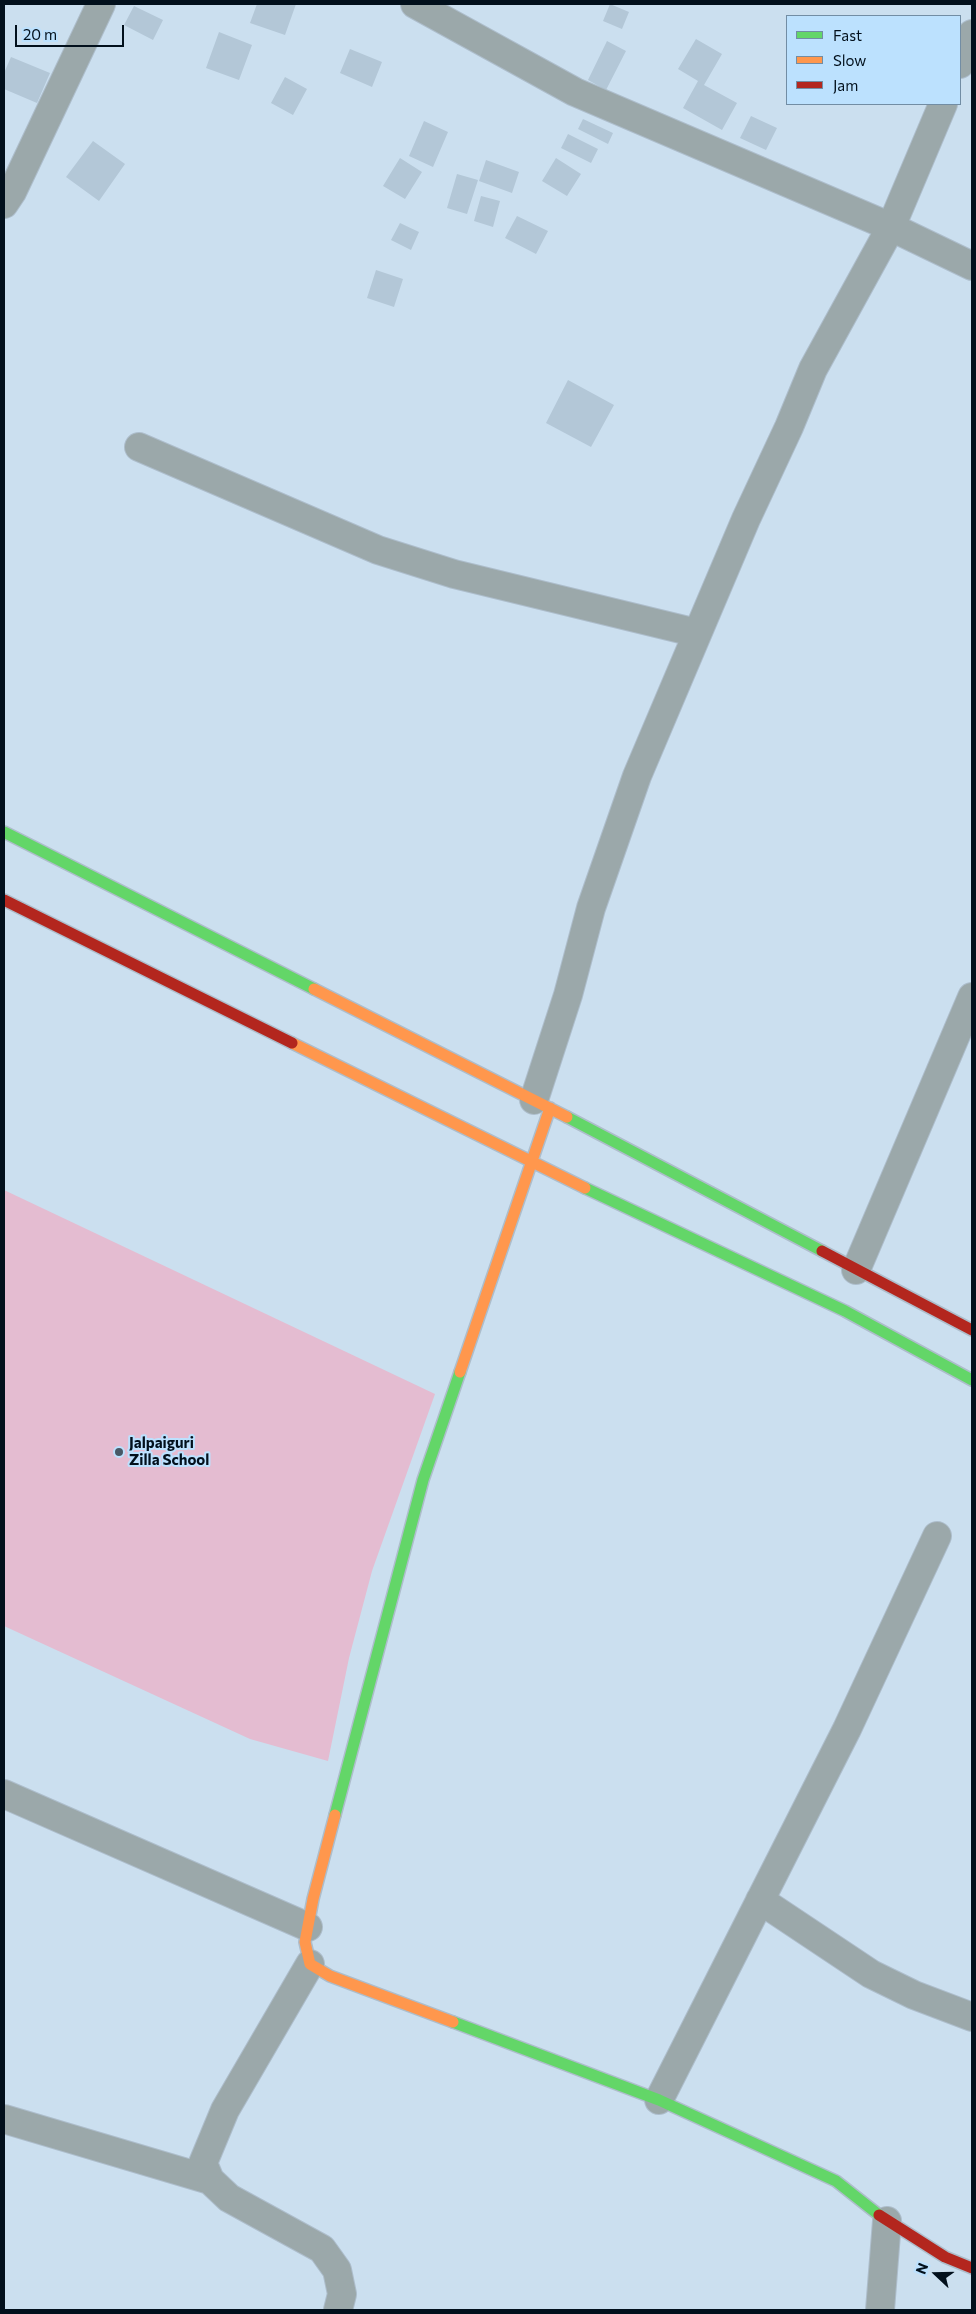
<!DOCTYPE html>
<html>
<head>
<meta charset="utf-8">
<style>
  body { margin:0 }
  #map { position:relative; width:976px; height:2314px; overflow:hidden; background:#cbdfef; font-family:Commissioner,sans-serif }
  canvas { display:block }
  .frame { position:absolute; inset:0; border:5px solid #02101c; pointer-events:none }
  .legend { position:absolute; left:786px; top:15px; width:175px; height:90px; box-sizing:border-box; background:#bce1fe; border:1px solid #728da4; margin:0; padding:6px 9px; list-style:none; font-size:15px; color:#02101c }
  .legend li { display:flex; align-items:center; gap:10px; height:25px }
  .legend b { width:25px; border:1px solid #728da4 }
  .north { position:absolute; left:911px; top:2249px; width:50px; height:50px; -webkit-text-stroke:4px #bce1fe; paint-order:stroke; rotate:291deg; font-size:14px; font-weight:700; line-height:20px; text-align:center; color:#02101c }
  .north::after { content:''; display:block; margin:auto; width:18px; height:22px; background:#02101c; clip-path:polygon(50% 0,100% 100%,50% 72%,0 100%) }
  .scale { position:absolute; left:15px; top:25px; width:109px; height:22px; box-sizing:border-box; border:2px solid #02101c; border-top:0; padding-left:6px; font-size:15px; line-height:18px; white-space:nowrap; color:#02101c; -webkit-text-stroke:4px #bce1fe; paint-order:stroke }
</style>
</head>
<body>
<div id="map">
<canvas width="976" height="2314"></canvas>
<div class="frame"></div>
<ul class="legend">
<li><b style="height:6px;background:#63d668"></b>Fast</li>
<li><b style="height:6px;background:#ff974d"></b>Slow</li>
<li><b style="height:6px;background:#b3261e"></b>Jam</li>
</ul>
<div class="north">N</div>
<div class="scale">20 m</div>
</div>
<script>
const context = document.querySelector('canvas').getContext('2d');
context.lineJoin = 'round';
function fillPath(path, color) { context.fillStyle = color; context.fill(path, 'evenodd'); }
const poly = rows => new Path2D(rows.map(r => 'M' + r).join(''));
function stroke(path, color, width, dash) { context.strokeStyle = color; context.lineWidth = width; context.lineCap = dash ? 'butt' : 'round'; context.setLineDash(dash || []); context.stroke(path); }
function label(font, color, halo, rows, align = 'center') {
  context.font = font + ' Commissioner,sans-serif'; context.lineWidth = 4; context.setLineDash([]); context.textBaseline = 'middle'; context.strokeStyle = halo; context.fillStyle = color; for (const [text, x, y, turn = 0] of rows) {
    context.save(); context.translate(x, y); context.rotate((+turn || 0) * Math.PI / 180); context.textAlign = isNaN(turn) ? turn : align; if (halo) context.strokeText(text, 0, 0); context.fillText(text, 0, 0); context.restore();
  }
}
fillPath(poly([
  [4,1190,435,1394,372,1571,349,1658,328,1761,250,1739,4,1626]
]), '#e4bcd1');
fillPath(poly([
  [257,4,296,4,285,35,250,23],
  [610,4,629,12,622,29,603,21],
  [134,6,163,20,153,40,124,25],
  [219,32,252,45,239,80,206,68],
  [696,39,722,54,704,85,737,103,722,130,683,108,698,81,678,69],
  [607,41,626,51,606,90,588,80],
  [350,49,382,62,372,87,340,73],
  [11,57,50,73,37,103,4,89,4,73],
  [285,77,307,89,293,115,271,103],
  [751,116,777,128,766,150,740,138],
  [583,119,613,133,608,144,578,129],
  [424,121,448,132,433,167,409,156],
  [568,134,598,149,591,163,561,148],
  [93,141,125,164,99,201,66,177],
  [400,158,422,172,405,199,383,186],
  [556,158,581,174,567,196,542,181],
  [486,160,519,172,512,193,479,181],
  [457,174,478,180,467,214,447,208],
  [481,196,500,201,493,227,474,221],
  [517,216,548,231,536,254,505,238],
  [400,223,419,232,411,250,391,240],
  [376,270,403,279,394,307,367,298],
  [568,380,614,405,591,447,546,423]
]), '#b3c7d7');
const street = poly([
  [415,4,575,92,891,227,972,266],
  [960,64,972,34],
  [4,204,12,192,101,4],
  [139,447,378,550,454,574,697,633],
  [534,1100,568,995,591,908,637,776,746,519,789,427,813,369,891,227,943,104],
  [856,1270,972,997],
  [4,1794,308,1927],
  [760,1900,871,1974,914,1995,972,2017],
  [310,1964,225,2110,203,2163,210,2180,229,2198,322,2249,337,2270,342,2294,338,2310],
  [659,2100,847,1729,937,1536],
  [4,2119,210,2180],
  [880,2310,887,2221]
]);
const fast = poly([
  [4,832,314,989],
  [567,1117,822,1251],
  [585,1188,845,1311,972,1380],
  [335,1815,423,1480,460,1372],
  [453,2022,659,2100,836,2181,879,2215]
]);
const slow = poly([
  [314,989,567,1117],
  [292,1043,585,1188],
  [460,1372,550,1108],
  [335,1815,313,1899,305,1942,310,1964,330,1976,453,2022]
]);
const jam = poly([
  [4,900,292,1043],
  [822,1251,972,1330],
  [879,2215,945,2257,972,2268]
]);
stroke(street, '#adbdcb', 30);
stroke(fast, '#adbdcb', 14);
stroke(slow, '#adbdcb', 14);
stroke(jam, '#adbdcb', 14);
stroke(street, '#9ba8aa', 28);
stroke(fast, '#63d668', 11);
stroke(slow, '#ff974d', 11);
stroke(jam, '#b3261e', 11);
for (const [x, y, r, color] of [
  [119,1452,5,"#485866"]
]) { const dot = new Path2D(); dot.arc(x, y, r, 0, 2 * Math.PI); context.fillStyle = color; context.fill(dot); stroke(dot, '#bce1fe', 2); }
label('bold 15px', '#02101c', '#bce1fe', [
  ["Jalpaiguri",129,1443],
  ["Zilla School",129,1460]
], 'left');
</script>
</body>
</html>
